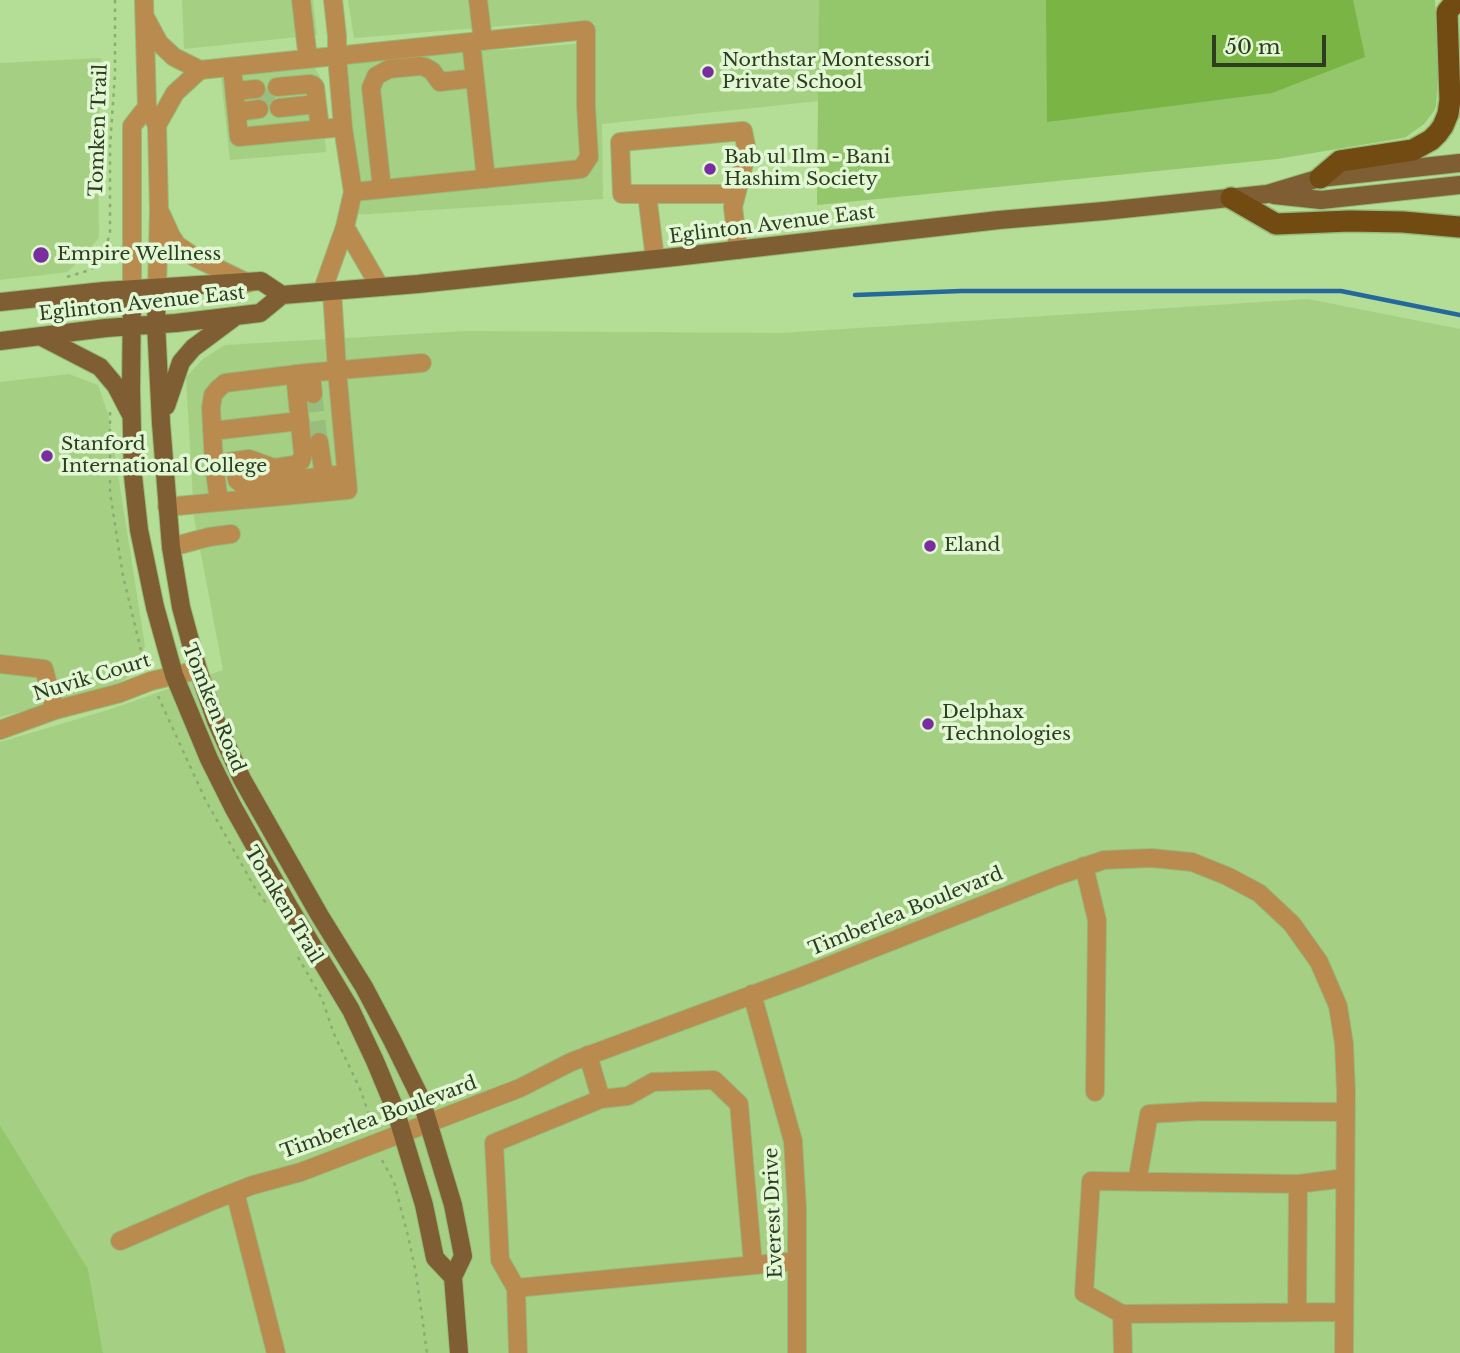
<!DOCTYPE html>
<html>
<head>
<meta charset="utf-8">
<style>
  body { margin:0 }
  #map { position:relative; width:1460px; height:1353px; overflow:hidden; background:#b4dd95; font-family:"Libre Baskerville",serif }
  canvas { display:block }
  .scale { position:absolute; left:1212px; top:35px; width:114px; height:32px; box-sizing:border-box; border:4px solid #2d3d20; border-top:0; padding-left:9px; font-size:21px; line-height:24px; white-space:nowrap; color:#2d3d20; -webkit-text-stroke:5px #e2f7d3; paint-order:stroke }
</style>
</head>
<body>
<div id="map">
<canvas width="1460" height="1353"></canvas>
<div class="scale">50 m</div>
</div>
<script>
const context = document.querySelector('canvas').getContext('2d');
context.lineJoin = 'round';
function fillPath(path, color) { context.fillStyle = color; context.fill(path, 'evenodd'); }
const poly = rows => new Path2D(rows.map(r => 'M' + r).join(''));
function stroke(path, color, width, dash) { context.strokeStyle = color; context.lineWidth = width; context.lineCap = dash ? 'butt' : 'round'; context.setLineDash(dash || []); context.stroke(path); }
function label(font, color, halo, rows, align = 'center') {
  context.font = font + ' "Libre Baskerville",serif'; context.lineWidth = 7; context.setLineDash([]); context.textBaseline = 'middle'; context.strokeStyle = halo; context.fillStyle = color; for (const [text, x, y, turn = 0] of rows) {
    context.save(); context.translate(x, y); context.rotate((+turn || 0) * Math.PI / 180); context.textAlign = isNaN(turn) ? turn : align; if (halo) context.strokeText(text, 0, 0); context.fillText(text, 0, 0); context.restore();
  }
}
fillPath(poly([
  [182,0,313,0,317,35,184,49],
  [348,0,819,0,819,101,602,124,603,199,353,215,344,63,349,56,515,49,595,42,595,23,527,24,354,38],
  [101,58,98,170,99,238,68,272,0,280,0,63],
  [312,64,320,76,326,152,230,160,220,69],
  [1308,299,1460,329,1460,1353,103,1353,88,1269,0,1125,0,742,108,710,223,670,194,517,186,377,203,359,225,345,466,331,781,333],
  [69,374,98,385,109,417,145,646,138,668,116,687,0,717,0,382]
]), '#a5d084');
fillPath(poly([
  [819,0,1435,0,1438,76,1436,106,1434,111,1424,124,1406,137,1397,139,1277,159,817,205],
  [0,1125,88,1269,103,1353,0,1353]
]), '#94c66b');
fillPath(poly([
  [1046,0,1353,0,1365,57,1272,93,1047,122]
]), '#7ab444');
stroke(poly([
  [855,295,961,291,1341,291,1460,315]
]), '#25689d', 4.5);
stroke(poly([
  [257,99,278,97],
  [313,394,319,442]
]), '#99bd7e', 18, [18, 9]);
const minor = poly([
  [144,0,147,107,157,125,159,210,157,288],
  [301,0,308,59],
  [478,0,483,41],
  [145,17,159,43,174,57,200,70,471,42,486,179],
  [232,67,239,137,343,127],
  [277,87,310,84,313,85,315,87,320,129],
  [235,91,256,89],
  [279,108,317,104],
  [237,112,259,109],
  [157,125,175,93,200,70],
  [382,189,371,88,376,76,389,69,420,66,425,67,432,71,440,82,475,78],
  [353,192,581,169,589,157,586,106,586,30,471,42],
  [647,194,655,259],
  [736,194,622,194,620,142,743,131,747,151,733,207,738,250],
  [161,214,171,236,177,245,196,258,248,283],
  [345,227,380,287],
  [132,290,132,126,147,107],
  [322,292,345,227,353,192,343,127,337,56,337,36,333,0],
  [311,373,313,394],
  [212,431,300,421],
  [319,442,324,476],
  [234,461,237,480,243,485,346,474],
  [214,464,249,459,274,468,294,465,301,461,303,454,295,374],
  [219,502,348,490,337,370,332,291],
  [167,507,219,502,214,464,211,408,213,395,218,389,225,383,306,373,422,363],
  [171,547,209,537,231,534],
  [0,664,44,669,55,710],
  [0,730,55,710,120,693,151,681,198,670],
  [1084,866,1097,920,1095,1092],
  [752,994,793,1141,797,1208,797,1353],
  [588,1055,601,1099,494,1143,500,1260,516,1288,797,1261],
  [601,1099,628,1096,653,1082,714,1080,739,1104,753,1265],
  [1137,1182,1149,1114,1201,1111,1346,1112],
  [235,1192,276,1353],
  [120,1241,212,1201,253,1185,301,1172,520,1088,571,1062,803,976,1057,876,1104,860,1151,858,1192,862,1227,876,1259,893,1292,924,1319,962,1338,1006,1344,1044,1346,1092,1344,1353],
  [516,1288,518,1353],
  [1297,1312,1298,1184,1345,1178],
  [1122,1314,1084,1293,1091,1181,1298,1184],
  [1123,1353,1122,1314,1344,1312]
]);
const major = poly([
  [1274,195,1321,200,1460,185],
  [157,288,156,323,161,423,171,547,181,607,198,670,216,721,242,779,320,916,364,987,392,1040,421,1099,453,1205,463,1256,453,1277,459,1353],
  [132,290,131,390,133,476,139,530,155,607,174,675,209,759,233,807,289,907,351,1010,375,1061,395,1109,424,1205,435,1258,453,1277],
  [0,302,104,291,261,281,282,295],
  [40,336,100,367,116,386,130,413],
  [0,341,106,328,176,323,260,313,282,295,418,284,675,257,999,220,1104,211,1267,194,1320,178,1460,163],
  [166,406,181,362,193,348,236,316]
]);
const highway = poly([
  [1320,178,1340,161,1413,150,1431,140,1438,133,1443,126,1448,114,1450,100,1447,12,1457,0],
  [1231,198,1276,224,1350,221,1403,222,1460,227]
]);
stroke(minor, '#96ba7b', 20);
stroke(major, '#96ba7b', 20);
stroke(highway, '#96ba7b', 24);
stroke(poly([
  [67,277,90,270,102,260,110,233,110,147,115,74,115,0],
  [110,412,110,492,123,576,145,667],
  [158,696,205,799,255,888,268,906],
  [298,957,322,999,334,1034,361,1091,370,1118,370,1127],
  [382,1160,394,1182,408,1236,416,1273,427,1353]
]), '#8bad72', 2.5, [3.5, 5]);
stroke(minor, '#ba8b4e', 18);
stroke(major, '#7f5e33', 18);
stroke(highway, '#714b12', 21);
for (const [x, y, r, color] of [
  [708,72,7,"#792d9f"],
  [710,169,7,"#792d9f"],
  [41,255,9,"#792d9f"],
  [47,456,7,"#792d9f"],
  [930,546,7,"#792d9f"],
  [928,724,7,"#792d9f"]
]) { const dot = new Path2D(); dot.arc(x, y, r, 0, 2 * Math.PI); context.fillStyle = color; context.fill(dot); stroke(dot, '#e2f7d3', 2.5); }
label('19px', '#2d3d20', '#e2f7d3', [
  ["Northstar Montessori",722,61],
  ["Private School",722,83],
  ["Bab ul Ilm - Bani",724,158],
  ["Hashim Society",724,180],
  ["Empire Wellness",57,255],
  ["Stanford",61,445],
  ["International College",61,467],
  ["Eland",944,546],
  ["Delphax",942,713],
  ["Technologies",942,735]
], 'left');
label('19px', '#2d3d20', '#e2f7d3', [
  ["Tomken Trail",99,130,-88],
  ["Eglinton Avenue East",772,225,-7],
  ["Eglinton Avenue East",142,304,-6],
  ["Nuvik Court",92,678,-17],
  ["Tomken Road",213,708,68],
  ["Tomken Trail",283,905,59],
  ["Timberlea Boulevard",906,912,-22],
  ["Timberlea Boulevard",379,1118,-20],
  ["Everest Drive",774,1213,-92]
]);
</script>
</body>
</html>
